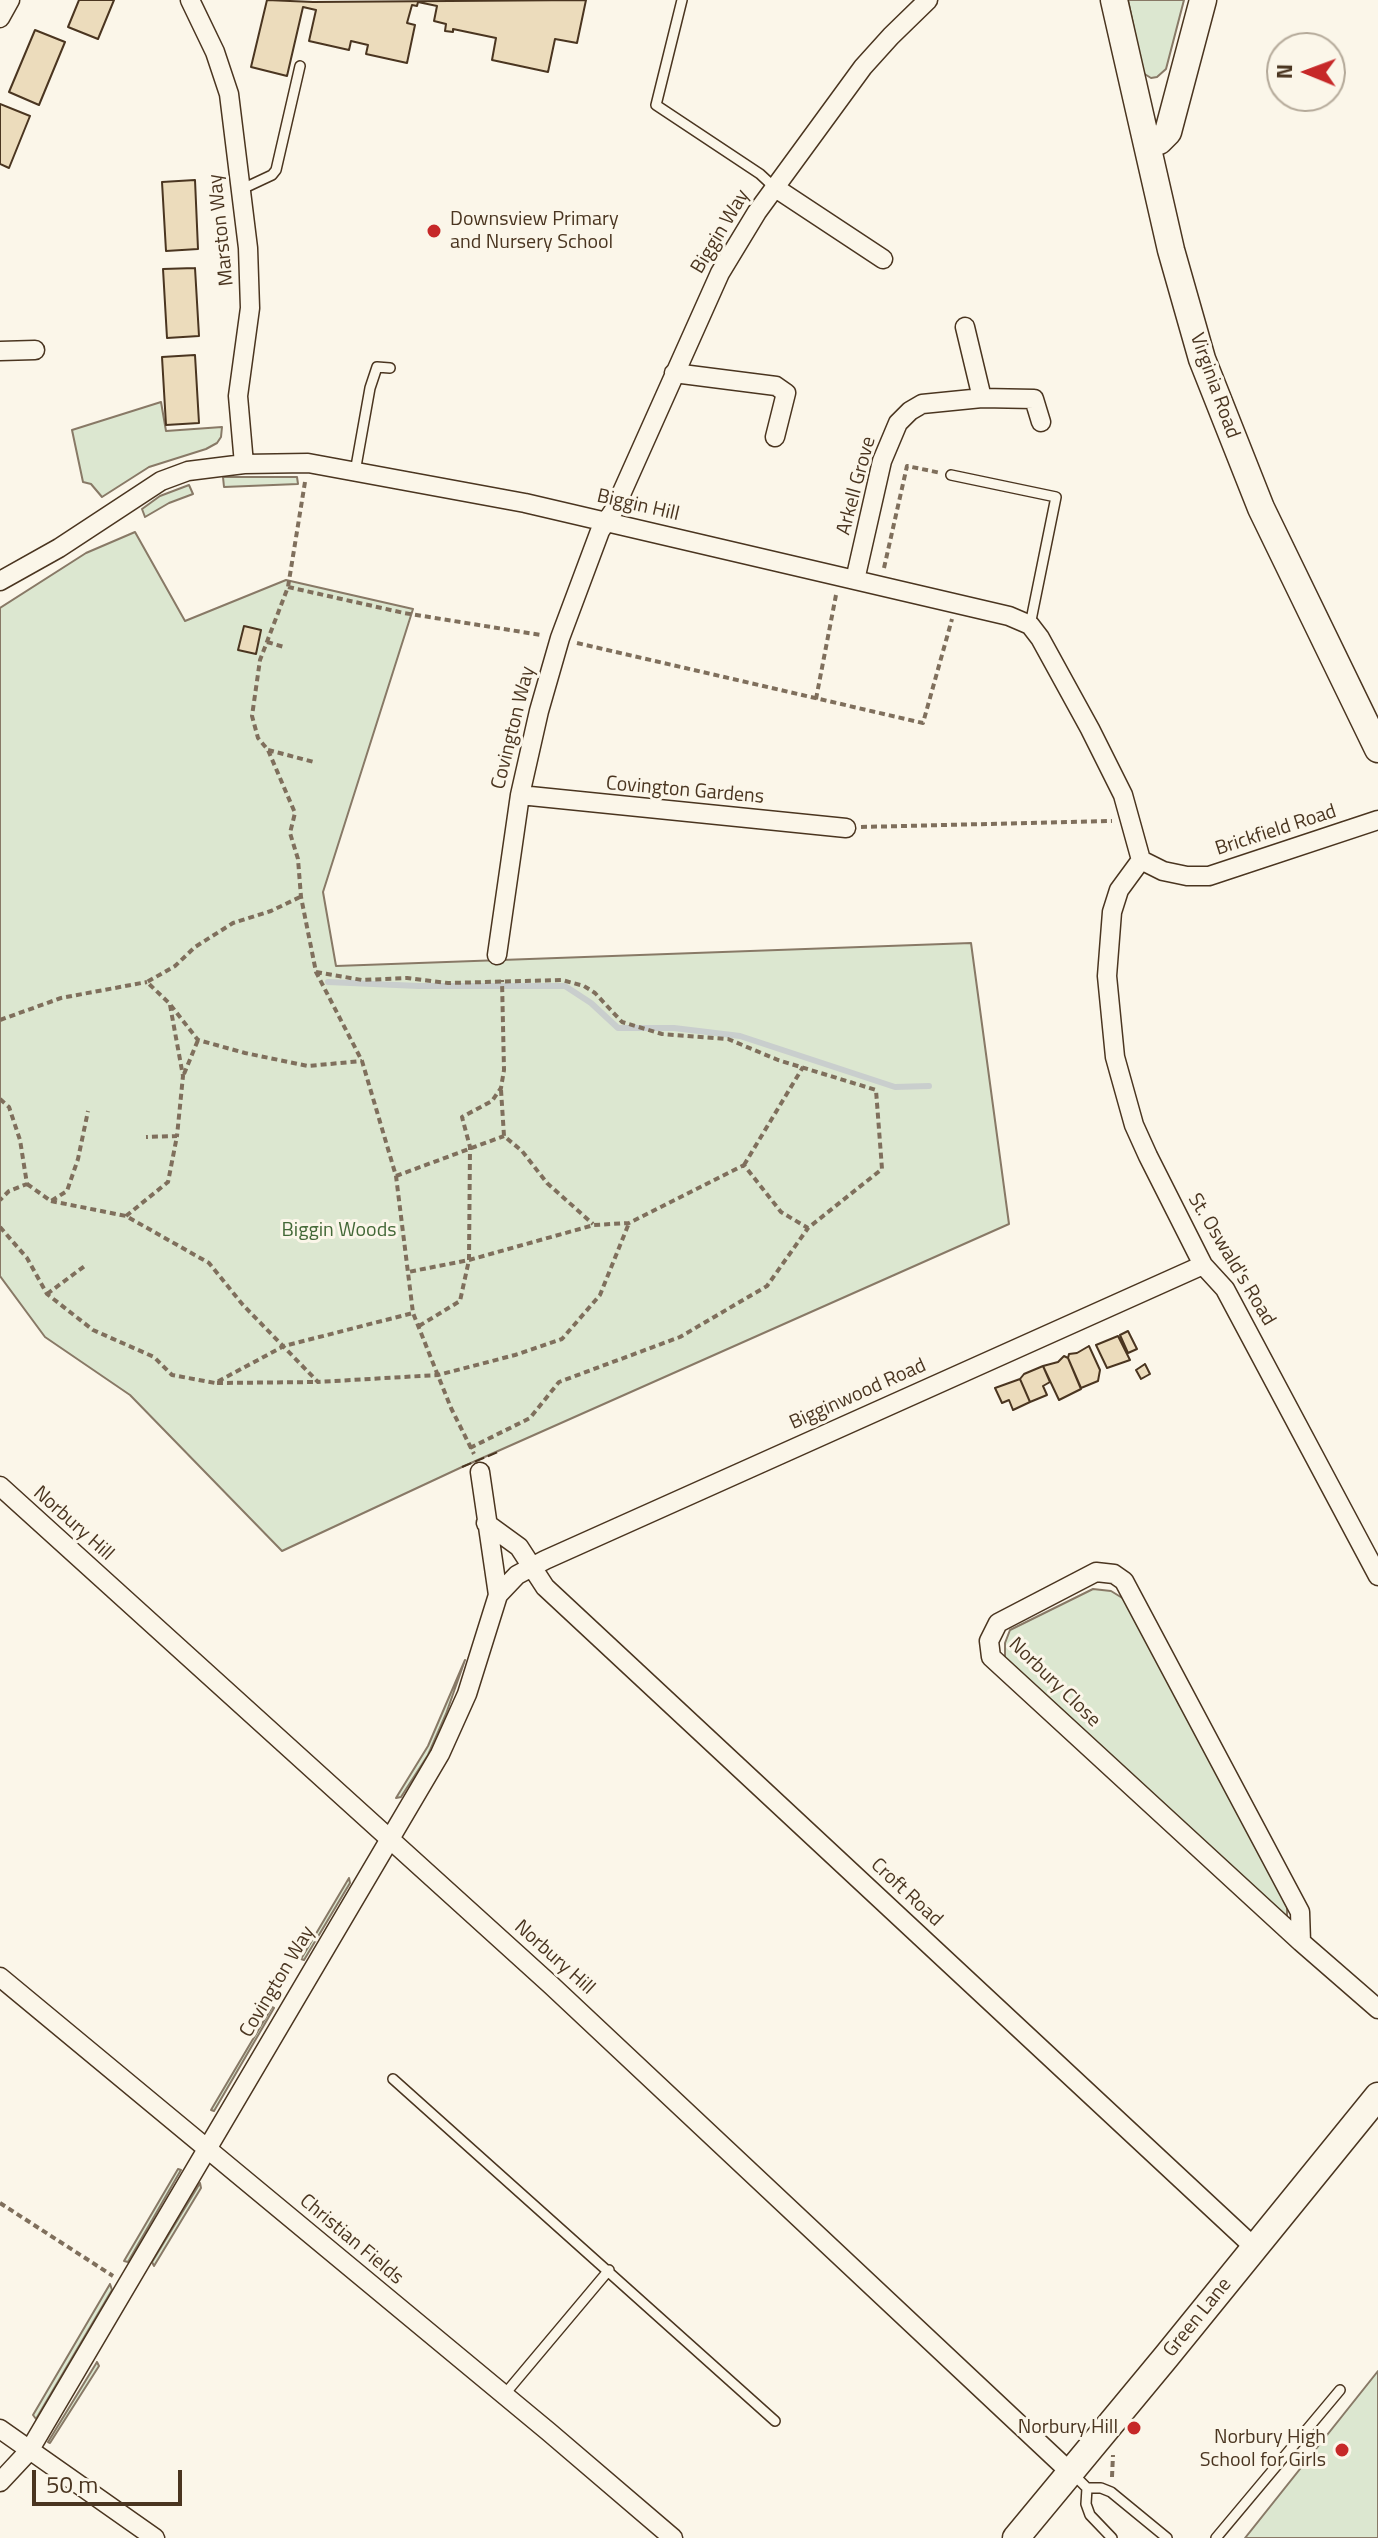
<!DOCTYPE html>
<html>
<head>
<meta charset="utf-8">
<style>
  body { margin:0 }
  #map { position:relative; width:1378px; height:2538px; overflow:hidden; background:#fbf6e9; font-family:"Titillium Web",sans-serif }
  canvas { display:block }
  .north { position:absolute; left:1266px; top:32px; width:80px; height:80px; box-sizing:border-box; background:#fbf6e9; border:2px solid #b4a999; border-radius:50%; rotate:271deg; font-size:22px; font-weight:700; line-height:32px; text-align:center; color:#4a3520 }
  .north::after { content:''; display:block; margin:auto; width:28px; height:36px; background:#c62828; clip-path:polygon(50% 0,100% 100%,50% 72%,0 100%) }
  .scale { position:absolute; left:32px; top:2470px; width:150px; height:36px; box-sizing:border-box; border:4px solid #4a3520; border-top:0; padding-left:10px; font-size:24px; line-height:28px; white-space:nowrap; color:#4a3520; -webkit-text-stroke:6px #fbf6e9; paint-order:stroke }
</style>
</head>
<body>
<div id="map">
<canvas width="1378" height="2538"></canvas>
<div class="north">N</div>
<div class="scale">50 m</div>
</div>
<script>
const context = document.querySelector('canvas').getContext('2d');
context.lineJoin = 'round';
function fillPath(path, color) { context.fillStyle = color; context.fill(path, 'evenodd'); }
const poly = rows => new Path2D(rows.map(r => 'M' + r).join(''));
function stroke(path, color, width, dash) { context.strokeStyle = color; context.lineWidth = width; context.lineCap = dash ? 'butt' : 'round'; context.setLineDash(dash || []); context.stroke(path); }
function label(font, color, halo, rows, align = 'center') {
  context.font = font + ' "Titillium Web",sans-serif'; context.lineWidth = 6; context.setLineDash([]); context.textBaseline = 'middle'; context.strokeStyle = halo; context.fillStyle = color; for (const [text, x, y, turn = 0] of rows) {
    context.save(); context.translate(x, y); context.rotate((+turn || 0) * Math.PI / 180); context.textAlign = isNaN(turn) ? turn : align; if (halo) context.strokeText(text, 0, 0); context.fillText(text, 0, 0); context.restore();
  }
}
const green = poly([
  [1128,0,1184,0,1166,69,1157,77,1151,78,1143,73,1128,0],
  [161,402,166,431,222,427,221,437,217,443,206,449,149,467,102,497,91,484,83,482,72,430,161,402],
  [223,477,297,477,298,484,224,487,223,477],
  [189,485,193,494,169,503,145,517,142,509,160,496,189,485],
  [135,532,185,621,286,580,413,609,323,892,336,966,971,943,1009,1224,462,1467,282,1551,130,1395,45,1337,0,1276,0,608,86,553,135,532],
  [1093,1589,1111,1591,1124,1599,1287,1906,1287,1918,1005,1659,1005,1643,1010,1630,1093,1589],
  [465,1660,446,1714,428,1755,401,1797,396,1798,428,1746,465,1660],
  [349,1878,350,1883,304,1960,301,1959,349,1878],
  [272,2007,274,2008,214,2111,211,2110,272,2007],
  [178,2169,181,2170,128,2262,124,2261,178,2169],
  [200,2183,201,2188,154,2266,152,2262,200,2183],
  [110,2284,112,2290,36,2419,33,2415,110,2284],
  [97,2362,99,2366,50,2443,48,2442,97,2362],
  [1378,2371,1378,2538,1245,2538,1378,2371]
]);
fillPath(green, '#dce7d0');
stroke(green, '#887966', 2);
stroke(poly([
  [328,982,419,986,565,986,591,1003,618,1028,674,1028,740,1036,895,1087,929,1086]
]), '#c9cecd', 6);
const building = poly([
  [79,0,114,0,98,39,68,27,79,0],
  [267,0,313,2,586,0,577,43,555,39,548,72,492,60,496,38,453,29,453,32,445,31,446,24,434,21,437,6,418,2,417,6,412,5,407,23,415,25,407,63,366,54,368,45,351,41,349,50,309,41,316,10,303,7,287,76,251,67,267,0],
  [35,30,65,42,39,105,9,92,35,30],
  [0,104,30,116,9,168,0,164,0,104],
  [195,180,198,249,166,251,162,182,195,180],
  [195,268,199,336,167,338,163,269,195,268],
  [195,355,199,423,166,425,162,357,195,355],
  [244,626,261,630,256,654,238,650,244,626],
  [1128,1331,1137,1349,1128,1353,1120,1335,1128,1331],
  [1118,1336,1130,1360,1107,1368,1096,1345,1118,1336],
  [1089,1346,1100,1370,1098,1381,1081,1388,1068,1358,1069,1354,1077,1353,1089,1346],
  [1064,1356,1068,1358,1081,1389,1059,1400,1043,1366,1058,1362,1064,1356],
  [1145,1364,1150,1374,1141,1379,1136,1370,1145,1364],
  [1043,1366,1050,1382,1043,1386,1047,1395,1030,1402,1020,1379,1024,1374,1043,1366],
  [1020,1379,1030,1402,1013,1410,1009,1400,1002,1403,995,1388,1020,1379]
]);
fillPath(building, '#ecdcbc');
stroke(building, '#4a3520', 2);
const lane = poly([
  [682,0,656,105,760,174,774,187],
  [240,190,272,175,276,170,300,66],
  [355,472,370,388,377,367,390,368],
  [951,475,1056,497,1030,625],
  [393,2079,775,2421],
  [504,2395,609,2270],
  [1073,2474,1087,2488,1101,2488,1111,2492,1167,2538],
  [1087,2488,1086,2504,1090,2515,1112,2538],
  [1216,2538,1340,2390]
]);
const street = poly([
  [190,0,215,52,229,94,248,248,250,308,238,396,244,464],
  [0,18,10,0],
  [774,187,883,259],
  [0,351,35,350],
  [674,373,776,386,786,393,775,437],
  [982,398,1034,399,1041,422],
  [855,580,882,461,898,423,910,411,922,404,982,398,965,327],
  [0,581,59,548,161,481,188,471,244,464,308,463,525,503,1009,616,1030,625,1040,638,1090,729,1123,795,1141,860],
  [520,795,846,828],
  [1141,860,1119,890,1112,912,1107,976,1115,1057,1134,1125,1148,1156,1203,1265,1225,1289,1378,1576],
  [1141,860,1163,871,1187,876,1209,876,1378,820],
  [497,955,520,795,539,711,560,638,600,531,614,510,720,273,757,212,863,67,891,36,928,0],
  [0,1486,551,1985,1070,2472],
  [486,1523,519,1547,545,1587,1255,2248],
  [498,1595,517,1575,545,1560,1203,1265],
  [1301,1942,1300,1912,1124,1581,1114,1574,1096,1572,998,1623,989,1641,991,1657,1301,1942,1378,2009],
  [0,1977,549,2432,673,2538],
  [0,2429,155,2538],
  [0,2482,29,2451,440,1754,467,1694,498,1595,480,1472]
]);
const secondary = poly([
  [1114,0,1171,250,1202,359,1261,508,1378,749],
  [1149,145,1159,141,1168,132,1203,0],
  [1016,2538,1166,2357,1378,2096]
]);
stroke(lane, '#4a3520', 12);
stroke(street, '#4a3520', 21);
stroke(secondary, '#4a3520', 29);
stroke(poly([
  [305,482,288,587,260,660,252,716,258,738,268,750,295,813,290,833,298,859,301,897,316,972,362,1061,396,1176,413,1313,451,1408,474,1454],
  [884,568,907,466,941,473],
  [288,587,404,613,541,635],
  [267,642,284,647],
  [577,643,923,723,952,619],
  [816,699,836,595],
  [268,750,314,762],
  [861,827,1112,821],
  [300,897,271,911,233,923,195,947,175,966,147,982,169,1003,198,1040,245,1053,308,1066,362,1061],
  [316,972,362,980,407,978,448,983,562,980,584,986,595,993,622,1022,662,1034,728,1039,778,1060,876,1090,882,1169,808,1228,781,1212,744,1165,629,1223,594,1225,469,1260,408,1272],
  [170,1005,183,1076,177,1136],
  [0,1020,61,998,147,982],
  [184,1074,198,1040],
  [501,1090,504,1136,522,1151,547,1183,593,1224],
  [0,1099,9,1107,20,1140,27,1184,9,1191,0,1200],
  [744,1165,803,1067],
  [396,1176,504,1136],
  [27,1184,51,1201,67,1191,78,1159,88,1111],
  [51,1201,126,1216,209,1263,243,1305,318,1382,438,1375,515,1355,562,1339,600,1295,629,1223],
  [126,1216,168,1182,177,1136,146,1137],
  [0,1227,27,1258,47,1294,93,1330,154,1357,172,1375,215,1383,284,1346,413,1313],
  [47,1294,86,1265],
  [419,1326,460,1301,469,1260,470,1147,462,1117,492,1101,501,1088,504,1070,502,980],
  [217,1383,318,1382],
  [470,1448,530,1418,559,1382,680,1337,767,1286,808,1228],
  [0,2203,113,2276],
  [1112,2477,1113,2455]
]), '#7f6f5c', 4, [6, 4]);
stroke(lane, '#fbf6e9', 9);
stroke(street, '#fbf6e9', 18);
stroke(secondary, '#fbf6e9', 26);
stroke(poly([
  [462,1467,498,1452]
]), '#4a3520', 2, [10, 4]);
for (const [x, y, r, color] of [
  [434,231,8,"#c62828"],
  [1134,2428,8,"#c62828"],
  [1342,2450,8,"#c62828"]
]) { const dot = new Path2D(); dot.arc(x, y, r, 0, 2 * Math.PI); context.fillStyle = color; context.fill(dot); stroke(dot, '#fbf6e9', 3); }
label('20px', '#4a3520', '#fbf6e9', [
  ["Downsview Primary",450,220,"left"],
  ["and Nursery School",450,243,"left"],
  ["Norbury Hill",1118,2428],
  ["Norbury High",1326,2438],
  ["School for Girls",1326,2461]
], 'right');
label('20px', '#4a3520', '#fbf6e9', [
  ["Marston Way",222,230,-96],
  ["Biggin Way",721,232,-59],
  ["Virginia Road",1214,386,70],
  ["Arkell Grove",857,486,-75],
  ["Biggin Hill",638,506,13],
  ["Covington Way",514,728,-76],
  ["Covington Gardens",685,791,5],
  ["Brickfield Road",1276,831,-18],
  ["St. Oswald's Road",1231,1260,59],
  ["Bigginwood Road",858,1395,-24],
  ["Norbury Hill",73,1524,42],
  ["Norbury Close",1054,1683,44],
  ["Croft Road",906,1893,43],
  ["Norbury Hill",554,1958,42],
  ["Covington Way",278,1982,-59],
  ["Christian Fields",351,2240,40],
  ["Green Lane",1198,2318,-51]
]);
label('20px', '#436837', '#fbf6e9', [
  ["Biggin Woods",339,1231]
]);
</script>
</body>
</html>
